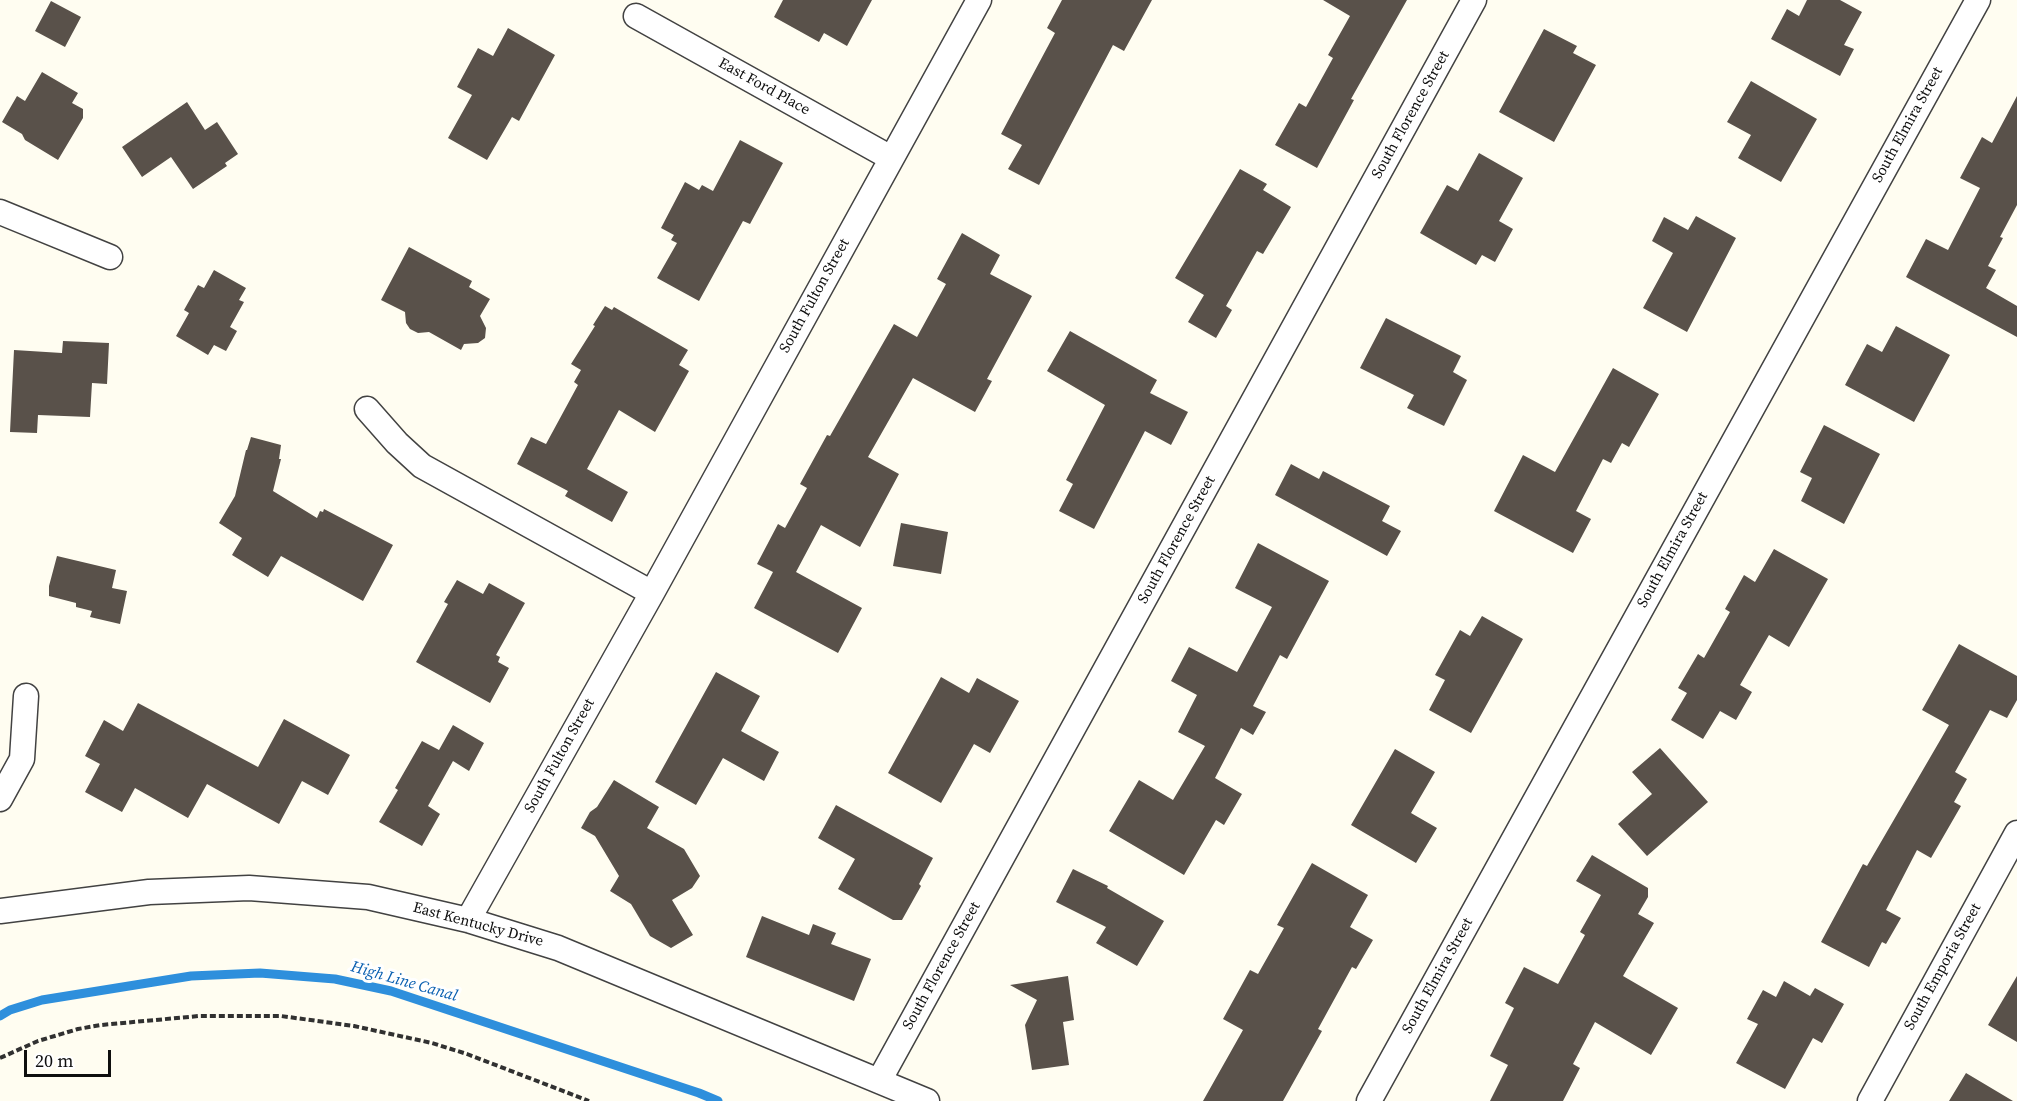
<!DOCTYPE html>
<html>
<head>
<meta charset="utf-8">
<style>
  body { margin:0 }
  #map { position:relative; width:2017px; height:1101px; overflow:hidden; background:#fffdf1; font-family:"Source Serif 4",serif }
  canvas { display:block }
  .scale { position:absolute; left:24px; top:1050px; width:87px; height:27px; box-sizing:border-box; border:3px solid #0f0f0f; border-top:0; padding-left:8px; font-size:18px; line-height:21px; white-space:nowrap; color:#0f0f0f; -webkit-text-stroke:4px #fff; paint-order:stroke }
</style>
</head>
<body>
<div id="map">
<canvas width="2017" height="1101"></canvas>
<div class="scale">20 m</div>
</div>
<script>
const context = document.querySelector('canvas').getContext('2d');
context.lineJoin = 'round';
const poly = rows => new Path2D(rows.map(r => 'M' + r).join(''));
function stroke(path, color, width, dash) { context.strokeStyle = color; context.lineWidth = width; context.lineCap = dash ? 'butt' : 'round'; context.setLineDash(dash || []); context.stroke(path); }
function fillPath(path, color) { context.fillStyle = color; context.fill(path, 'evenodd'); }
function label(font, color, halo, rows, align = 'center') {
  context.font = font + ' "Source Serif 4",serif'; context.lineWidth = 6; context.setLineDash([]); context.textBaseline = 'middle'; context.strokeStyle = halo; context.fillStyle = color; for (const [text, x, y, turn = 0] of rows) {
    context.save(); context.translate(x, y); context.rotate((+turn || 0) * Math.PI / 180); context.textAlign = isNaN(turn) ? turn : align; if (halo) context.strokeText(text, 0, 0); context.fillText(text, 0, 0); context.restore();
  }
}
stroke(poly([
  [0,1016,10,1010,42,1000,191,976,260,973,335,979,391,991,699,1093,718,1101]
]), '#2e8fdc', 9);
fillPath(poly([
  [783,0,872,0,847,46,824,33,819,42,774,17],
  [1062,0,1152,0,1124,51,1113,45,1039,185,1008,169,1022,145,1001,134,1055,33,1047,28],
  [1323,0,1407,0,1351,99,1354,100,1317,168,1275,145,1299,103,1306,107,1333,58,1328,55,1350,16],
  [1807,0,1840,0,1862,12,1844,45,1854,49,1840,76,1771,39,1787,9,1799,16],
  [51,1,81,17,65,47,35,31],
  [508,28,555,55,519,121,512,117,487,160,448,138,472,95,457,87,478,48,493,56],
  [1544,29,1577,46,1573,53,1596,65,1554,142,1499,112],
  [42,72,78,93,72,103,83,109,83,118,58,160,25,140,22,134,2,122,17,96,25,101],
  [1751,81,1817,119,1781,182,1738,158,1751,135,1727,122],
  [2017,96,2017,205,2000,237,2003,238,1988,266,1996,270,1986,288,2017,306,2017,337,1906,277,1926,239,1948,250,1980,188,1960,178,1982,137,1992,143],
  [187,102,205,130,217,122,238,154,225,163,227,166,193,189,171,157,142,177,122,147],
  [740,140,783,163,750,224,743,221,699,301,657,278,677,243,671,240,674,235,661,228,685,182,699,190,702,185,713,191],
  [1479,153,1523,178,1499,221,1513,229,1495,262,1482,255,1476,265,1420,233,1447,185,1458,191],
  [1240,169,1267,184,1263,190,1291,207,1263,254,1257,251,1226,306,1232,310,1216,338,1188,322,1204,295,1175,278],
  [1696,216,1736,238,1687,332,1643,308,1673,253,1652,241,1664,217,1688,230],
  [962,233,1000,255,990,274,1032,296,987,379,992,381,975,412,913,378,868,457,899,474,860,547,821,525,796,572,862,608,838,653,754,608,773,572,757,564,778,524,785,528,807,488,800,484,827,435,830,436,894,324,917,337,946,284,937,279],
  [409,247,472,281,469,287,490,299,480,316,486,328,485,338,478,343,464,344,461,350,429,332,418,333,410,329,406,323,405,312,381,300],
  [214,270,246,288,239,300,244,302,230,327,237,331,226,351,214,345,208,355,176,336,189,313,184,310,198,285,204,288],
  [605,306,612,310,614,307,688,350,679,365,689,371,655,432,619,410,587,469,628,492,612,522,565,496,568,491,517,464,531,437,546,444,578,385,574,382,581,370,571,364,595,326,593,325],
  [1386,318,1461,356,1453,372,1467,380,1444,426,1407,408,1414,395,1360,368],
  [1896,326,1950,355,1914,422,1845,385,1867,344,1882,352],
  [1070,331,1157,380,1150,393,1188,412,1171,445,1145,431,1094,529,1059,511,1073,484,1066,480,1105,405,1047,371],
  [63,341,109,343,107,384,92,383,90,417,38,415,37,433,10,432,14,350,62,353],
  [1613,368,1659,394,1629,447,1622,443,1611,463,1603,459,1576,511,1591,519,1573,553,1494,511,1523,455,1555,472],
  [1824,425,1880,454,1844,524,1801,501,1812,478,1800,472],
  [251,437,281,445,279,459,281,459,273,491,317,518,320,511,323,512,324,509,393,545,363,601,281,556,268,577,232,555,242,538,219,523,235,496,246,450,247,450],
  [1291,464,1319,479,1323,471,1390,506,1382,521,1401,531,1387,556,1275,495],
  [901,523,948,532,941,574,893,566],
  [1258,543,1329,581,1287,659,1280,655,1253,706,1266,712,1253,735,1241,728,1215,778,1242,794,1224,825,1216,820,1184,875,1109,831,1139,780,1173,800,1205,746,1178,732,1197,695,1171,681,1189,647,1237,672,1272,607,1235,588],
  [1774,549,1828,579,1789,647,1769,635,1740,685,1752,692,1736,720,1720,711,1703,739,1671,720,1687,693,1678,688,1698,654,1704,658,1730,612,1725,609,1744,575,1755,582],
  [57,556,116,570,112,588,127,591,120,624,90,617,92,611,76,607,76,603,49,596,49,586],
  [457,580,483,594,489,583,525,603,496,655,500,657,498,662,509,668,490,703,416,662,448,604,444,602],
  [1482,616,1523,639,1471,733,1429,710,1445,680,1435,675,1460,630,1470,636],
  [1959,644,2017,676,2017,700,2007,718,1990,710,1955,772,1967,779,1954,802,1961,806,1931,858,1917,850,1886,910,1901,918,1886,944,1882,942,1869,967,1821,942,1863,864,1867,866,1949,725,1922,710],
  [716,672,760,696,741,731,779,752,764,781,723,758,696,805,655,782],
  [941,677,969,693,977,678,1019,701,990,753,974,744,941,803,888,773],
  [138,703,258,767,284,719,350,755,328,795,302,781,279,824,207,784,188,818,135,788,122,812,85,792,100,764,85,756,104,720,123,731],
  [453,725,484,743,469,771,453,761,428,806,440,814,422,846,379,822,398,790,395,788,422,741,439,750],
  [1660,748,1708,802,1647,856,1618,824,1652,794,1632,772],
  [1395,749,1435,772,1411,813,1437,828,1416,863,1351,825],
  [614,780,659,807,647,828,684,849,700,876,692,888,672,900,693,935,671,948,650,936,631,904,610,891,619,876,595,836,581,828,590,812,597,807],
  [836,805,933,858,919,884,921,886,902,920,893,920,838,889,855,859,818,838],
  [1592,855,1648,888,1648,897,1638,914,1654,923,1623,976,1678,1008,1651,1055,1595,1022,1573,1064,1580,1068,1563,1101,1490,1101,1508,1065,1490,1056,1514,1008,1505,1003,1524,967,1558,984,1585,935,1580,932,1601,895,1576,881],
  [1312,863,1368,895,1350,927,1373,940,1356,969,1352,967,1318,1029,1322,1031,1283,1101,1203,1101,1243,1030,1223,1019,1250,970,1258,974,1284,928,1277,925],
  [1073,869,1108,886,1107,888,1164,921,1137,966,1096,943,1106,927,1056,902],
  [762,916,809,935,813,924,836,933,831,944,871,959,854,1001,746,957],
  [1068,976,1074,1020,1063,1022,1069,1065,1032,1070,1025,1025,1037,1000,1010,985],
  [2017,976,2017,1042,1988,1025],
  [1784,981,1810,996,1815,988,1844,1004,1822,1043,1813,1038,1785,1089,1736,1063,1758,1024,1747,1019,1763,990,1776,997],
  [1966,1073,2013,1101,1949,1101]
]), '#59514a');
const minor = poly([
  [636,16,891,158],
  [0,212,110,257],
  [367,409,397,443,422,466,652,593],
  [0,799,22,759,26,696],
  [0,911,149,892,249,888,368,897,468,920,558,948,927,1101],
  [468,920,652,593,979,0],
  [879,1081,1474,0],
  [1369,1101,1978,0],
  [1870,1101,2017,833]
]);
stroke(minor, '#424242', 27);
stroke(poly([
  [0,1058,38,1041,78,1029,101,1025,199,1016,281,1016,354,1026,432,1043,467,1054,589,1101]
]), '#313131', 4, [6, 3]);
stroke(minor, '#fff', 24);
label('15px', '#0f0f0f', '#fff', [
  ["East Ford Place",764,87,29],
  ["South Florence Street",1411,115,-61],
  ["South Elmira Street",1908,125,-61],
  ["South Fulton Street",815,296,-61],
  ["South Florence Street",1177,540,-61],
  ["South Elmira Street",1673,550,-61],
  ["South Fulton Street",560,756,-61],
  ["East Kentucky Drive",478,925,15],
  ["South Florence Street",942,966,-61],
  ["South Emporia Street",1943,967,-61],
  ["South Elmira Street",1438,976,-61]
]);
label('italic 16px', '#095fb0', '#fff', [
  ["High Line Canal",404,982,16]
]);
</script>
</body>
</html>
